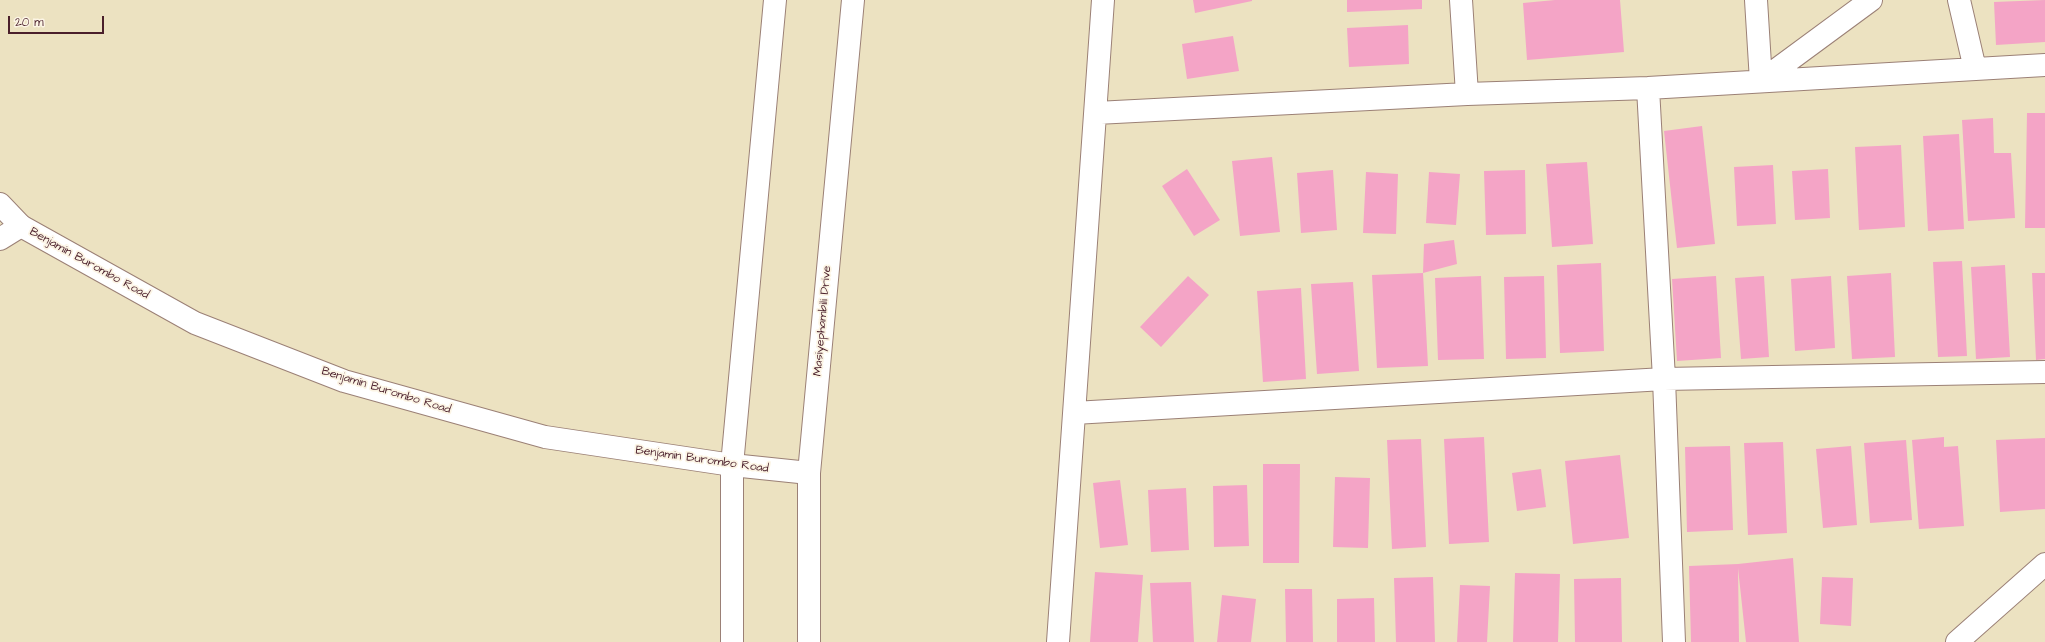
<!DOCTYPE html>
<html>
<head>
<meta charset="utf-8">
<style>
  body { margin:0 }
  #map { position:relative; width:2045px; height:642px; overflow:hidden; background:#ece2c1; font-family:"Architects Daughter",sans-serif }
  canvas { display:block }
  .scale { position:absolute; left:8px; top:16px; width:96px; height:18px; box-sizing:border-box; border:2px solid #4a1f2b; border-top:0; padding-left:5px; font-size:12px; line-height:14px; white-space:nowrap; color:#4a1f2b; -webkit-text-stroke:3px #fcf5e5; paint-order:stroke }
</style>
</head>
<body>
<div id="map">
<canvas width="2045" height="642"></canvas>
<div class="scale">20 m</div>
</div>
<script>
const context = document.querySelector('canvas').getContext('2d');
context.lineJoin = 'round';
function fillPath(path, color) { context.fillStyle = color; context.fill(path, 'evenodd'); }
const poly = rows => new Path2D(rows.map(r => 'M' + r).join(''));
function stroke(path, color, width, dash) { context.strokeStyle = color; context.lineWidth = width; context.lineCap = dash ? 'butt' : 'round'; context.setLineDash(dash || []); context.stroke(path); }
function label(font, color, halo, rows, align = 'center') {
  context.font = font + ' "Architects Daughter",sans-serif'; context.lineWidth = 3.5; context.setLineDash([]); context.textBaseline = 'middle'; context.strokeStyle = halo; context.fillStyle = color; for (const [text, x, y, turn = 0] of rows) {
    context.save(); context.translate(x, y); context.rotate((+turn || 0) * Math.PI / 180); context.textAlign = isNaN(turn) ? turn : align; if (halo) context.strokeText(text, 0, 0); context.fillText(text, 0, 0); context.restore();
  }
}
fillPath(poly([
  [1193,0,1252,0,1252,1,1195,13],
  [1347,0,1422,0,1422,9,1347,12],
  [1555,0,1620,0,1624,52,1527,60,1523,3],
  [2045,0,2045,42,1996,45,1994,2],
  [1408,25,1409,64,1349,67,1347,28],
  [1233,36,1239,71,1187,79,1182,44],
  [2027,113,2045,113,2045,228,2025,228],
  [1993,118,1994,153,2011,153,2015,218,1968,221,1962,120],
  [1702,126,1715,244,1677,248,1664,131],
  [1959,134,1964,229,1928,231,1923,136],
  [1901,145,1905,227,1859,230,1855,147],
  [1272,157,1280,232,1240,236,1232,161],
  [1587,162,1593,244,1552,247,1546,164],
  [1773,165,1776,224,1737,226,1734,167],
  [1187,169,1220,220,1194,236,1162,186],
  [1828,169,1830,218,1795,220,1792,171],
  [1333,170,1337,230,1301,233,1297,173],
  [1525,170,1526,234,1486,235,1484,171],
  [1366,172,1398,174,1396,234,1363,233],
  [1429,172,1460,174,1456,225,1426,223],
  [1454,240,1457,264,1423,273,1424,244],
  [1962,261,1967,356,1938,357,1933,262],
  [1601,263,1604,351,1560,353,1557,265],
  [2005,265,2010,357,1976,359,1971,267],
  [1423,273,1428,366,1377,368,1372,275],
  [1891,273,1895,357,1852,359,1847,276],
  [2032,273,2045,273,2045,359,2036,360],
  [1188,276,1209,295,1161,347,1140,327],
  [1481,276,1484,359,1438,360,1435,278],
  [1544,276,1546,358,1506,359,1504,277],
  [1716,276,1721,358,1677,361,1672,279],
  [1764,276,1769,357,1741,359,1735,278],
  [1831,276,1835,348,1795,351,1791,279],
  [1353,282,1359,371,1317,374,1311,284],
  [1301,288,1306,379,1263,382,1257,291],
  [1484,437,1489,542,1449,544,1444,439],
  [1944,437,1944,447,1958,446,1964,526,1919,529,1912,440],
  [2045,438,2045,509,2000,512,1996,440],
  [1421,439,1426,547,1392,549,1387,440],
  [1906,440,1912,520,1870,523,1864,443],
  [1783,442,1787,533,1748,535,1744,443],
  [1730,446,1733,530,1687,532,1685,447],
  [1851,446,1857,525,1823,528,1816,449],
  [1620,455,1629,538,1573,544,1565,461],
  [1263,464,1300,464,1299,563,1263,563],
  [1541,469,1546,507,1517,511,1512,473],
  [1335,477,1370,478,1368,548,1333,547],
  [1120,480,1128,545,1100,548,1093,483],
  [1247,485,1249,546,1214,547,1213,486],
  [1186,488,1189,550,1151,552,1148,490],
  [1793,558,1799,642,1746,642,1738,568,1739,642,1691,642,1689,566,1738,564],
  [1095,572,1143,575,1138,642,1090,642],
  [1515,573,1560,574,1558,642,1513,642],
  [1433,577,1435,642,1396,642,1394,578],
  [1822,577,1853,578,1851,626,1820,624],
  [1621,578,1622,642,1575,642,1574,579],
  [1191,582,1194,642,1153,642,1150,583],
  [1460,585,1490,586,1487,642,1457,642],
  [1285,589,1312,589,1313,642,1286,642],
  [1222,595,1256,599,1251,642,1217,642],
  [1374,598,1375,642,1337,642,1337,599]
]), '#f4a4c6');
const street = poly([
  [1461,0,1467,94],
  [1756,0,1761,81],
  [1959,0,1975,69],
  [1761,81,1871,0],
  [1648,88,1664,379,1674,642],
  [1096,113,1467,94,1648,88,2045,65],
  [0,239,21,226],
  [1074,413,1664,379,2045,372],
  [1058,642,1103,0],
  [1957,642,2045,564]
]);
const secondary = poly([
  [0,204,21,226,195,323,344,381,545,437,732,465,809,473]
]);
const primary = poly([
  [732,642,732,465,775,0],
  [809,642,809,473,853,0]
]);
stroke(street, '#9b8076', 24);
stroke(secondary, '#9b8076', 24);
stroke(primary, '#9b8076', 24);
stroke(street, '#fff', 22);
stroke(secondary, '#fff', 22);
stroke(primary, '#fff', 22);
label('12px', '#4a1f2b', '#fcf5e5', [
  ["Benjamin Burombo Road",89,264,29],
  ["Masiyephambili Drive",823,321,-85],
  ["Benjamin Burombo Road",386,391,17],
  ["Benjamin Burombo Road",702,460,8]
]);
</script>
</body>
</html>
